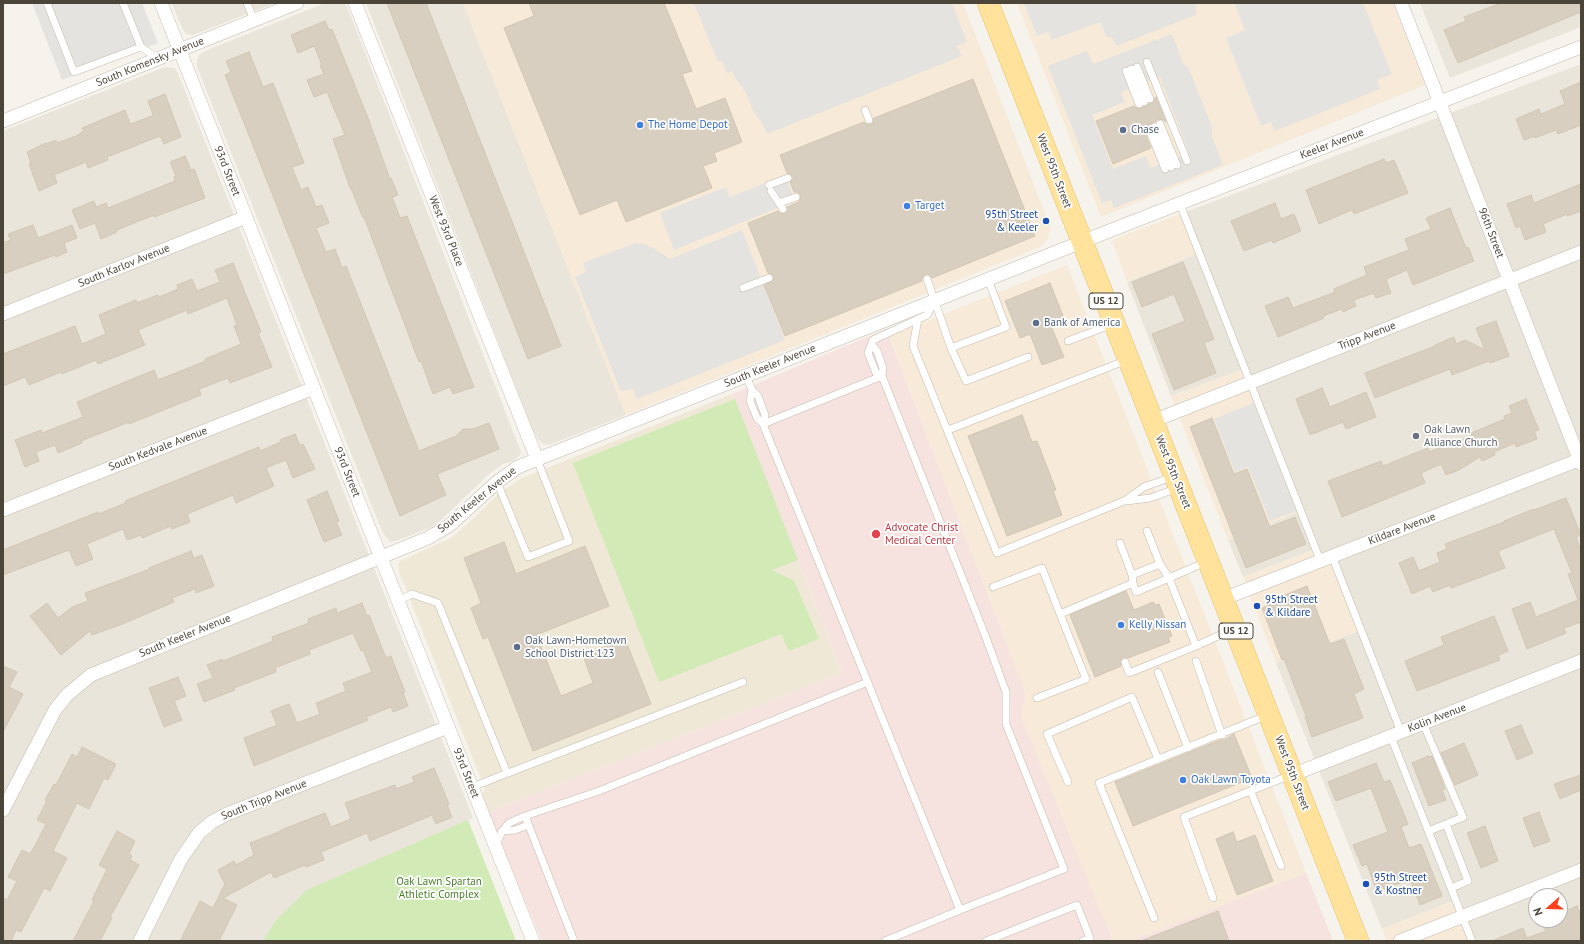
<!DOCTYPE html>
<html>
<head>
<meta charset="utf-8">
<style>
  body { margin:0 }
  #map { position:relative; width:1584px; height:944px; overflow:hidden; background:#f6f3ec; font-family:"PT Sans",sans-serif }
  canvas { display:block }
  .frame { position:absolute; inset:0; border:4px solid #4b4439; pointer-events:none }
  .north { position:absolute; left:1528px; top:888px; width:40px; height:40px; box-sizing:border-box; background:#fff; border:1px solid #b7b4b0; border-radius:50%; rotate:250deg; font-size:11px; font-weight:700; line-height:16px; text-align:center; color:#4b4439 }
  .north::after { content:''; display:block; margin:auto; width:14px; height:18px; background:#fc3f1d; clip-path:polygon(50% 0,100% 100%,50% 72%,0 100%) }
</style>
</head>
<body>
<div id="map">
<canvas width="1584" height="944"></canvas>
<div class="frame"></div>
<div class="north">N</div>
</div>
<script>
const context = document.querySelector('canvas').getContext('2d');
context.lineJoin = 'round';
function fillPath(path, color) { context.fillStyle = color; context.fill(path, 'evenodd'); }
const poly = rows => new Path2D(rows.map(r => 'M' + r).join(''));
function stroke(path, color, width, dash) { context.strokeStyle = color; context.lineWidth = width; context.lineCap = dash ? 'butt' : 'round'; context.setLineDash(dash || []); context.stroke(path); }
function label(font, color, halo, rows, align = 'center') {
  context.font = font + ' "PT Sans",sans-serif'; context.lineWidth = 3.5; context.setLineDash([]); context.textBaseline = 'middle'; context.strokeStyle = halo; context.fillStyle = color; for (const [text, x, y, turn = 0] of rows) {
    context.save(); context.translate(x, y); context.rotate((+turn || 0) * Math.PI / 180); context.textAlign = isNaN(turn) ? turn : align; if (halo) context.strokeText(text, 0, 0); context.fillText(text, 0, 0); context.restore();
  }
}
fillPath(poly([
  [172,3,275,3,193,35,186,34,182,28],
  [325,3,345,3,348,9,521,452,519,456,513,461,503,464,489,474,440,521,432,527,396,541,390,542,382,531,197,67,197,60,199,55,205,51],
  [366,3,463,3,626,415,549,445,544,444,539,440,533,431],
  [1420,3,1581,3,1581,27,1450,78],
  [1581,64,1581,941,1470,941,1455,900,1382,929,1276,663,1361,630,1320,560,1315,549,1243,577,1228,540,1300,511,1244,369,1171,396,1127,282,1199,253,1183,213],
  [1536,896,1560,896,1560,920,1536,920],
  [165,67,175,68,179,76,473,818,276,920,263,941,3,941,3,131]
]), '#eae5da');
fillPath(poly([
  [463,3,963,3,1051,229,1048,239,1040,247,626,415],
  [1017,3,1393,3,1425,85,1101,217],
  [1183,213,1199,253,1127,282,1112,240],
  [1067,265,1306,873,1130,941,1113,941,1021,716,1026,694,889,336],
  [1244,369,1301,511,1228,540,1171,396],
  [1316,549,1320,560,1332,556,1361,630,1276,663,1243,577],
  [1455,900,1470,941,1387,941,1382,929]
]), '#f7ead8');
fillPath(poly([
  [732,394,842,673,488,812,482,795,485,789,399,572,398,565,400,561,451,538,473,519,499,493,522,478]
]), '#efe8d6');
fillPath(poly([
  [886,329,1026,694,1021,716,1113,941,542,941,488,812,842,673,732,394],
  [1306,873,1333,941,1130,941]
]), '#f6e3e0');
fillPath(poly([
  [735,399,798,560,772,570,794,581,819,639,789,651,781,634,659,682,573,463],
  [468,820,516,941,263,941,276,920,307,890]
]), '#d2eab5');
fillPath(poly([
  [32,3,142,3,158,43,62,80],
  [694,3,952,3,967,42,957,46,962,56,767,134,762,123,754,112,745,91,735,78,732,71,727,73,722,61,718,62],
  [1024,3,1196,3,1196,15,1116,46,1112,36,1107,38,1100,22,1052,40,1048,32,1037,36],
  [1238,3,1363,3,1392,74,1377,80,1380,89,1275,131,1271,122,1261,126,1226,38,1245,30,1235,4],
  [1172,34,1183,63,1189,69,1212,127,1212,136,1223,165,1114,208,1111,200,1102,203,1048,66,1087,51,1093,64],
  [1160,77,1189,153,1151,168,1146,156,1113,169,1092,115,1125,102,1121,92],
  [785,175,795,201,674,250,660,213,726,187,730,197],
  [742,230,785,340,637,399,633,388,621,392,575,277,586,272,583,263,635,243,644,244,653,248,670,259],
  [1254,403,1297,511,1270,521,1248,467,1235,472,1214,419]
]), '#e5e3e0');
const building = poly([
  [387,3,426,3,561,346,528,359,387,3],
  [529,3,664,3,692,71,682,74,696,109,725,98,742,142,714,153,717,161,703,166,712,188,626,222,617,200,580,215,504,28,534,16,529,3],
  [1501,3,1581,3,1581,12,1458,63,1444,30,1466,21,1464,17,1501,3],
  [325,21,329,30,332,29,368,118,390,179,391,178,398,195,392,197,400,218,407,216,474,387,453,394,450,387,433,394,421,361,419,362,364,217,363,218,351,188,350,188,333,139,345,135,327,92,314,97,307,80,324,74,320,65,322,65,314,46,298,53,291,35,325,21],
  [249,52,263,87,273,83,304,163,292,167,301,190,308,187,316,207,322,205,329,223,316,228,326,252,335,249,342,268,346,266,419,451,456,436,463,429,473,429,489,423,499,449,437,474,446,495,400,516,225,75,231,72,226,61,249,52],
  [973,79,1035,236,932,278,928,274,925,274,922,278,922,281,785,336,764,285,773,281,774,277,772,274,768,273,748,223,778,211,781,214,785,213,788,211,787,207,799,202,800,200,801,195,797,192,794,192,790,182,793,179,793,176,787,173,780,155,864,122,866,124,870,125,873,123,874,118,973,79],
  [1581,82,1581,125,1558,134,1556,130,1535,138,1535,136,1524,140,1516,119,1539,109,1541,114,1565,104,1560,91,1581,82],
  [165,94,181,137,164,144,160,136,107,157,108,160,88,168,86,162,54,175,57,183,39,191,29,164,31,163,27,152,46,143,46,144,56,140,57,143,76,136,84,131,82,128,125,110,130,124,152,116,153,114,148,101,165,94],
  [1156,97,1166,122,1163,120,1158,119,1155,122,1145,126,1144,131,1151,148,1113,164,1096,121,1134,106,1136,108,1140,109,1149,104,1152,103,1156,97],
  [185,156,191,170,194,169,205,198,154,217,154,215,117,230,117,232,101,239,95,223,80,229,72,210,94,201,96,207,106,203,108,208,175,181,174,177,176,176,170,162,185,156],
  [1384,159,1386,163,1394,160,1408,193,1354,214,1352,210,1319,224,1306,190,1384,159],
  [1581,184,1581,211,1567,216,1567,214,1543,224,1546,232,1525,240,1520,226,1516,228,1507,204,1531,195,1534,203,1581,184],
  [1275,203,1281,219,1294,214,1301,231,1273,243,1272,240,1244,251,1231,221,1275,203],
  [1450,208,1466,248,1468,247,1474,261,1413,285,1407,270,1386,279,1391,293,1376,298,1374,293,1354,300,1356,306,1343,312,1342,309,1323,316,1324,318,1278,337,1265,306,1288,297,1293,308,1335,292,1334,289,1367,275,1364,267,1409,250,1405,239,1431,229,1426,218,1450,208],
  [33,225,38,238,72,225,77,238,64,243,67,252,56,257,55,255,3,274,3,243,11,240,8,234,33,225],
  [1183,262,1214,339,1204,343,1216,373,1174,390,1152,334,1185,321,1174,294,1142,307,1132,282,1183,262],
  [233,263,261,332,258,333,272,367,230,383,228,378,199,389,201,395,129,424,129,422,81,441,82,443,58,453,55,445,36,452,39,461,25,467,15,440,41,430,42,433,83,417,77,402,154,370,158,380,206,361,205,359,241,344,234,326,237,325,227,298,188,314,187,310,138,330,145,345,98,364,96,360,62,374,61,372,29,385,25,377,3,386,3,354,75,326,82,344,106,334,99,315,136,300,137,303,158,295,159,297,178,289,177,285,192,279,197,291,220,282,215,270,233,263],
  [1050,283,1065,321,1051,326,1064,357,1042,365,1030,334,1020,338,1005,301,1050,283],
  [1496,321,1509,356,1490,363,1489,361,1452,375,1450,369,1375,398,1365,373,1435,346,1435,345,1454,337,1456,344,1465,340,1485,350,1476,328,1496,321],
  [1322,388,1330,407,1366,392,1376,417,1346,429,1343,422,1310,435,1296,399,1322,388],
  [1526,399,1539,430,1534,431,1537,439,1516,447,1515,443,1494,452,1495,455,1482,461,1480,457,1459,470,1446,475,1441,464,1421,473,1425,483,1342,517,1328,481,1381,461,1383,466,1428,448,1429,452,1444,446,1447,441,1451,440,1455,443,1472,436,1471,433,1505,419,1504,416,1512,413,1509,406,1526,399],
  [1022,415,1032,442,1037,441,1056,490,1053,491,1062,515,1007,536,968,436,1022,415],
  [1212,418,1234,474,1247,469,1270,527,1295,517,1306,544,1246,568,1190,427,1212,418],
  [295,434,300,445,303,444,315,469,293,478,286,460,266,468,274,486,236,503,233,495,187,514,190,522,172,529,171,526,142,538,141,535,127,540,123,529,87,544,93,559,76,566,69,550,3,575,3,550,98,512,98,514,126,503,125,501,259,447,260,451,281,442,280,440,295,434],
  [327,491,339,521,336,522,342,535,324,542,307,500,327,491],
  [1566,498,1581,535,1576,537,1581,551,1581,622,1564,628,1566,633,1527,649,1512,609,1530,602,1536,617,1578,600,1568,574,1572,573,1554,529,1498,551,1505,568,1451,588,1450,585,1433,592,1430,586,1412,594,1399,563,1413,557,1419,571,1440,562,1437,553,1447,549,1445,544,1504,522,1504,521,1534,509,1534,510,1566,498],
  [504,542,516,574,585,546,609,606,536,635,561,696,593,683,583,655,625,639,651,704,533,751,488,637,483,639,471,608,481,603,464,558,504,542],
  [191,551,194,558,202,555,214,586,196,593,195,589,172,598,174,602,125,623,92,635,90,631,61,655,30,616,47,603,58,618,72,607,88,601,85,593,150,569,149,568,191,551],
  [1307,586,1330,644,1344,639,1364,689,1354,694,1363,718,1312,737,1305,717,1306,716,1284,659,1282,660,1262,608,1272,604,1270,601,1307,586],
  [1126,591,1134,610,1153,602,1155,605,1159,604,1172,636,1168,638,1170,642,1128,658,1123,657,1120,661,1121,666,1095,677,1070,615,1126,591],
  [362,603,367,616,369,615,386,658,391,656,405,692,403,693,408,706,393,712,391,707,366,717,368,720,254,766,244,738,277,725,271,711,289,704,297,723,320,714,316,703,346,691,343,683,372,672,363,650,361,651,353,633,309,650,310,654,275,668,276,672,234,688,235,690,204,702,197,684,213,678,207,665,222,659,223,661,273,641,272,637,309,623,308,619,336,608,337,613,362,603],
  [1494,616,1508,651,1498,655,1500,660,1417,691,1405,661,1444,645,1441,637,1494,616],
  [3,666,17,672,9,687,23,694,3,732,3,666],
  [178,677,186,696,174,701,182,720,164,727,149,688,178,677],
  [1521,725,1533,753,1517,760,1505,731,1521,725],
  [1234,734,1252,778,1133,826,1115,782,1220,740,1224,740,1234,734],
  [1464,743,1478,775,1455,785,1441,753,1464,743],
  [82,747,116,764,108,780,104,778,89,809,77,803,53,851,67,858,50,891,44,888,21,932,16,930,11,941,3,941,3,898,7,900,17,881,8,877,22,850,30,854,37,842,46,824,37,820,47,801,45,800,54,784,56,785,72,754,77,757,82,747],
  [1428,756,1429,757,1432,756,1445,789,1442,790,1446,800,1429,806,1412,763,1428,756],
  [1376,763,1384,782,1390,780,1408,824,1401,827,1409,848,1421,844,1442,896,1420,905,1410,879,1377,892,1367,864,1362,866,1353,845,1388,832,1371,788,1336,801,1328,782,1376,763],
  [434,768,449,804,447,805,452,817,436,824,432,815,370,841,367,833,321,852,324,860,306,867,305,865,274,878,271,872,223,898,237,905,219,941,180,941,200,901,213,908,225,884,218,870,234,861,236,865,254,855,250,843,281,831,281,830,325,813,331,827,351,819,345,803,395,785,396,789,414,782,412,777,434,768],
  [1581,775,1581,790,1560,799,1554,784,1581,775],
  [1539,812,1550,841,1534,847,1523,818,1539,812],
  [1485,826,1498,861,1481,868,1467,833,1485,826],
  [117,831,135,841,129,854,132,856,130,860,139,865,110,917,112,918,100,941,73,941,94,901,92,900,107,869,99,865,117,831],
  [1233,832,1237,842,1255,835,1273,881,1237,895,1216,839,1233,832],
  [1577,906,1581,916,1581,938,1574,941,1492,941,1523,928,1527,938,1546,931,1541,920,1564,920,1561,913,1577,906],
  [1218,911,1229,941,1143,941,1143,940,1218,911]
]);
fillPath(building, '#d8cfc1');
stroke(building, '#d3c7b4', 1);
const service = poly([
  [47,3,74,72,141,47],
  [123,3,141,47,159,59],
  [247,3,254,20],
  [1147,62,1187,161],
  [1137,67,1150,99],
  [1131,69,1144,102],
  [1126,71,1139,104],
  [865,110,869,120],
  [1160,124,1177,165],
  [1154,127,1171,167],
  [1149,129,1165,169],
  [769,185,788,178],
  [771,191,783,209],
  [779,203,796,197],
  [1180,204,1320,560],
  [927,279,951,348],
  [988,279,1006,327,951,348,966,381,1028,357],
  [743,288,769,278],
  [918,319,913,346,997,553,1124,501,1144,487,1172,477],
  [1068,341,1113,324],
  [872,345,877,351,883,368,882,376,985,635,1006,692,1006,724,1064,869,960,910],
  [746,376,752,390,758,396,765,415,763,424],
  [882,376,876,373,868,353,873,340,927,315,934,302],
  [752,390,750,401,757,418,763,424,767,434,960,910,885,941],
  [763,424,882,376],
  [948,430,1127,360],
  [497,482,528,557,569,541,537,459],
  [1126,501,1150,498,1178,488],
  [1120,543,1132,575],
  [1332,556,1401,732],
  [1206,562,1169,578,1196,646,1233,629],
  [1133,583,1132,575,1160,564,1147,531],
  [993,587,1042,568,1060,614],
  [398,601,412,594,438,603,507,773],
  [1196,661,1222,735],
  [1125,662,1129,673,1196,646],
  [1158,672,1188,748],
  [1037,698,1086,679,1060,614,1133,583,1136,592,1169,578,1160,564],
  [1423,723,1463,817,1429,831],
  [1391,737,1472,941],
  [1068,782,1047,734,1132,697,1158,759],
  [472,787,743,682],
  [1251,792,1281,866],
  [525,816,574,941],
  [1446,824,1468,881,1451,888],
  [502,831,515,830,528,825],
  [496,845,502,831,509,823,525,816,599,791,868,682],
  [1213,898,1184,817,1291,775],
  [1154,918,1099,783,1268,715],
  [986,941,1077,905,1090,938,1083,941]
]);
const minor = poly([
  [161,3,533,941],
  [355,3,537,459],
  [1401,3,1581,464],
  [3,121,297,3],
  [3,314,246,217],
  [1153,421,1581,252],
  [3,510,314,388],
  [1223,599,1581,459],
  [1292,775,1581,661],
  [3,810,55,710,67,695,91,675,428,538,450,525,497,482,518,467,1109,231,1581,47],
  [140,941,181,859,199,833,212,822,227,814,448,727],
  [1400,941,1581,870]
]);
const primary = poly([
  [988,3,1358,941]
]);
stroke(service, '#c2bbae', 8);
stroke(minor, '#c2bbae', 14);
stroke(primary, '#e6c16a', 22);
stroke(service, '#fff', 7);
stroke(minor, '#fff', 13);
stroke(primary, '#ffe39c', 21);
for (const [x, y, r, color] of [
  [640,125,4,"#3f7fe0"],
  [1123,130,4,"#5c6f8a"],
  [907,206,4,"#3f7fe0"],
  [1046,221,4,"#1a4fb4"],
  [1036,323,4,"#5c6f8a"],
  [1416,436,4,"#6b7280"],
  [876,534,5,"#e0444e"],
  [1257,606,4,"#1a4fb4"],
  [1121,625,4,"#3f7fe0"],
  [517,647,4,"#5c6f8a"],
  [1183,780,4,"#3f7fe0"],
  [1366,884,4,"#1a4fb4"]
]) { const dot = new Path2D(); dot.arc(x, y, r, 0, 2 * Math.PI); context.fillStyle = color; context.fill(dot); stroke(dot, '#fff', 1.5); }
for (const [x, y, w] of [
  [1106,301,34],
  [1236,631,34]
]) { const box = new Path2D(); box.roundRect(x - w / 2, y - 8, w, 16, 3); context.fillStyle = '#fff'; context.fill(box); stroke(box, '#4b4439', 1); }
label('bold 10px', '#4b4439', null, [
  ["US 12",1106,301],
  ["US 12",1236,631]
]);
label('11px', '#4b4439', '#fff', [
  ["South Komensky Avenue",150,62,-22],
  ["Keeler Avenue",1332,144,-21],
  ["93rd Street",227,171,68],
  ["West 95th Street",1054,171,69],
  ["West 93rd Place",446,231,68],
  ["96th Street",1491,233,69],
  ["South Karlov Avenue",124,266,-22],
  ["Tripp Avenue",1367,336,-21],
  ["South Keeler Avenue",770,366,-22],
  ["South Kedvale Avenue",158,449,-21],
  ["93rd Street",347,472,68],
  ["West 95th Street",1173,472,68],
  ["South Keeler Avenue",477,500,-39],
  ["Kildare Avenue",1402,529,-21],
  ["South Keeler Avenue",185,636,-22],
  ["Kolin Avenue",1437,718,-21],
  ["93rd Street",466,773,68],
  ["West 95th Street",1292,773,69],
  ["South Tripp Avenue",264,800,-22]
]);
label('11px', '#366cbe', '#fff', [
  ["The Home Depot",648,125],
  ["Target",915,206],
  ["Kelly Nissan",1129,625],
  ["Oak Lawn Toyota",1191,780]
], 'left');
label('11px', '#4e5e75', '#fff', [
  ["Chase",1131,130],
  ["Bank of America",1044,323],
  ["Oak Lawn-Hometown",525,641],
  ["School District 123",525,654]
], 'left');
label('11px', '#164399', '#fff', [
  ["95th Street",1038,215,"right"],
  ["& Keeler",1038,228,"right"],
  ["95th Street",1265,600],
  ["& Kildare",1265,613],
  ["95th Street",1374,878],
  ["& Kostner",1374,891]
], 'left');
label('11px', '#5b616d', '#fff', [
  ["Oak Lawn",1424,430],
  ["Alliance Church",1424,443]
], 'left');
label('11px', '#be3a42', '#fff', [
  ["Advocate Christ",885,528],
  ["Medical Center",885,541]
], 'left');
label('11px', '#4a7f2a', '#fff', [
  ["Oak Lawn Spartan",439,882],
  ["Athletic Complex",439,895]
]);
</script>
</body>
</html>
